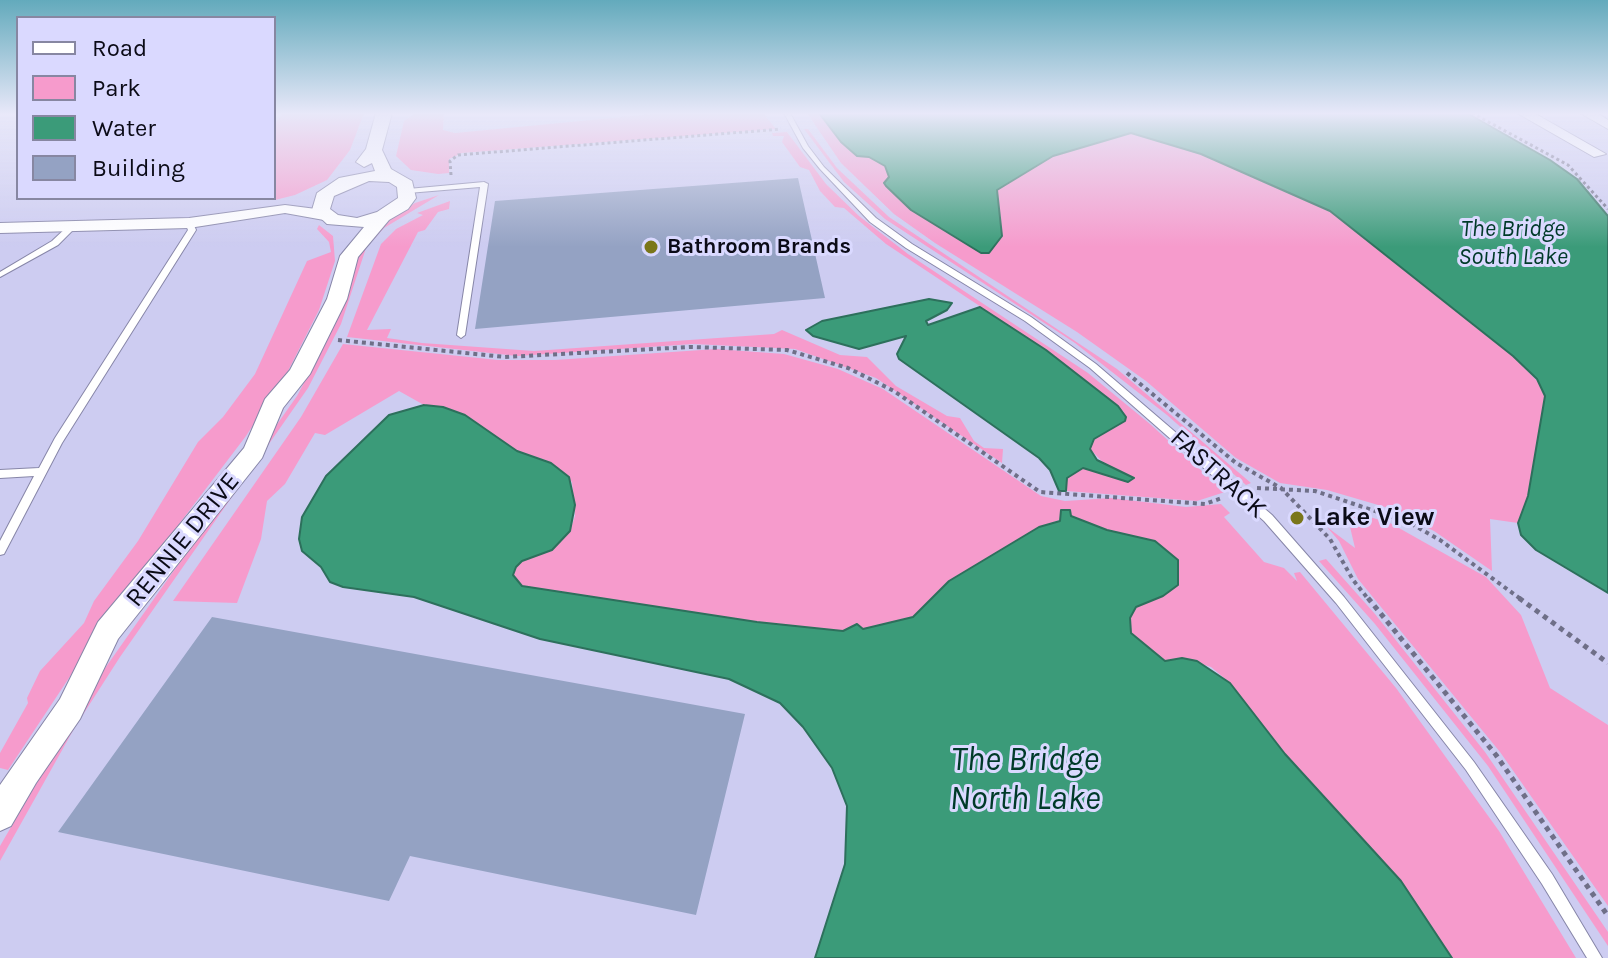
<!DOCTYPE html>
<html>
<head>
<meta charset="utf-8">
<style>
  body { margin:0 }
  #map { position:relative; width:1608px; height:958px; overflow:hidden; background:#cdccf1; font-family:Karla,sans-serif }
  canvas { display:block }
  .legend { position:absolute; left:16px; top:16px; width:260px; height:184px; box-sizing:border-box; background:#dad9ff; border:2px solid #8787a2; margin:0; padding:10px 14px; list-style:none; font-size:24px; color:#0b0b17 }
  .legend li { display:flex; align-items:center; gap:16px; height:40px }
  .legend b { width:40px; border:2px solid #8787a2 }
</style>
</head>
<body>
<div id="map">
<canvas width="1608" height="958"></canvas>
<ul class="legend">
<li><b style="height:10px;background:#fff"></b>Road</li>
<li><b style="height:22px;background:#f69bcc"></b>Park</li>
<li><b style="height:22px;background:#3b9b79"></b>Water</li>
<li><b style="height:22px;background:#94a2c3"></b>Building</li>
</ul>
</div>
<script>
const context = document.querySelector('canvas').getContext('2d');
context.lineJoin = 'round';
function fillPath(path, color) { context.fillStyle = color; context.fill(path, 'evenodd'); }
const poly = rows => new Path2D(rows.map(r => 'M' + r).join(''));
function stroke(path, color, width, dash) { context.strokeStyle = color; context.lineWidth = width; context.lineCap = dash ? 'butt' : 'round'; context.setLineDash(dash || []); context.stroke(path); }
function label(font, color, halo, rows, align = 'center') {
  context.font = font + ' Karla,sans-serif'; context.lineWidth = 6; context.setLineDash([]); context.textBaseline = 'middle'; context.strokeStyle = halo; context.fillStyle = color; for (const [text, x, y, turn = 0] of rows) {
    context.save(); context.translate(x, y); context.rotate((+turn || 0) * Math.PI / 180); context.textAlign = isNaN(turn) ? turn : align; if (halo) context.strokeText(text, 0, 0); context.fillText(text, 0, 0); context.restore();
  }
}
fillPath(poly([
  [283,113,364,113,350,150,327,180,295,195,275,200,255,199,252,198,274,198,274,125],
  [416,113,444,113,443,130,455,133,664,113,763,113,776,129,462,153,449,159,449,173,438,174,411,170,396,156,404,121],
  [807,113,819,113,857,156,869,157,885,166,889,177,886,186,911,210,981,253,989,253,1002,236,997,190,1053,156,1131,133,1201,154,1335,214,1513,356,1541,385,1545,396,1528,496,1518,523,1490,519,1492,571,1434,531,1385,507,1327,490,1280,483,1236,458,1146,381,1077,332,935,243,894,214,841,163],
  [804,129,808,129,837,168,889,217,1117,369,1251,483,1246,485,1167,415,1075,343,885,219,844,182],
  [787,132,826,184,859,216,908,254,1088,373,1150,424,1225,492,1197,501,1066,491,1067,478,1083,468,1119,479,1090,449,1094,439,1120,425,1124,412,1046,350,886,244,844,208,835,207,820,191,809,170,800,167,782,142,784,136,773,136,772,133],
  [439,195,384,228,366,248,341,324,308,388,120,657,75,727,0,861,0,846,96,681,297,396,333,328,360,250,386,222,415,203],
  [450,201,449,209,438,212,425,230,418,232,367,330,391,329,387,338,422,343,534,351,774,334,782,330,840,355,867,357,896,386,947,416,960,418,974,441,984,448,1003,449,1002,463,876,378,795,349,693,344,517,356,347,337,381,244,396,229,423,215,417,213],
  [319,225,333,236,335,261,319,310,286,375,246,436,116,607,8,770,0,768,0,753,28,703,27,698,40,671,84,623,94,601,138,541,198,442,223,417,255,374,307,261,331,252,329,242,317,229],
  [343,344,498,360,555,360,716,349,784,354,838,369,883,389,1041,496,1065,501,1111,498,1186,507,1221,504,1230,513,1224,517,1264,562,1284,568,1297,581,1294,573,1300,572,1396,688,1499,831,1576,958,1452,958,1401,881,1285,754,1230,683,1211,667,1182,658,1165,662,1131,633,1130,618,1136,607,1163,596,1177,585,1179,569,1155,541,1107,530,1071,516,1039,527,949,581,913,617,863,629,857,624,843,631,757,622,522,586,513,575,516,567,522,561,552,550,570,531,575,516,572,482,545,460,517,451,465,415,443,407,424,405,399,391,325,435,315,433,285,484,267,501,261,539,237,603,173,601,301,417],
  [1346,510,1390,523,1486,577,1521,615,1550,688,1608,725,1608,906,1500,752,1358,579,1339,541,1327,527,1355,548],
  [1326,559,1375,614,1485,752,1608,932,1608,946,1488,766,1375,624,1319,561]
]), '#f69bcc');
const water = poly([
  [819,113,1467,113,1550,160,1577,179,1608,216,1608,593,1536,550,1521,535,1518,523,1528,496,1545,396,1537,379,1513,356,1330,211,1201,154,1131,133,1053,156,997,190,1002,236,989,253,981,253,911,210,886,186,884,183,889,177,885,166,869,157,857,156,841,142,819,113],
  [929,299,952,303,947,310,926,321,928,325,980,307,1046,350,1118,406,1126,417,1125,421,1094,439,1090,449,1097,460,1134,478,1128,482,1083,468,1067,478,1066,491,1059,491,1050,470,1039,458,899,359,897,354,906,336,859,349,813,336,806,330,822,321,929,299],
  [424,405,443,407,465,415,517,451,551,463,569,477,575,505,570,531,552,550,522,561,516,567,513,575,522,586,757,622,843,631,857,624,863,629,913,617,949,581,1039,527,1060,521,1061,510,1070,510,1071,516,1107,530,1155,541,1178,560,1178,585,1163,596,1136,607,1130,618,1131,633,1165,661,1182,658,1197,661,1230,683,1285,754,1401,881,1452,958,815,958,845,864,847,806,832,768,803,727,780,703,729,679,540,639,414,597,343,587,330,582,321,567,302,551,299,539,302,517,326,476,389,415,424,405]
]);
fillPath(water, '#3b9b79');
stroke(water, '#2d705c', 2);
fillPath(poly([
  [798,178,825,298,475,329,495,201],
  [212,617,745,714,696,915,410,856,389,901,58,832]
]), '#94a2c3');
const service = poly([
  [784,113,790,113,808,146,824,167,876,218,912,244,1031,317,1096,364,1272,515,1344,597,1474,762,1552,874,1602,958,1587,958,1542,884,1466,770,1336,603,1264,521,1090,368,1025,321,906,248,870,222,820,169,803,148,784,113],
  [484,182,488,184,465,335,461,338,457,335,480,187,408,193,404,191,408,189,484,182],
  [186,221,192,221,196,230,62,443,4,554,0,555,0,541,34,476,0,478,0,470,39,468,55,438,188,230,185,223,186,221],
  [68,226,71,226,75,228,58,245,0,277,0,272,52,241,68,226]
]);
const minor = poly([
  [1517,113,1534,113,1606,154,1594,157,1517,113],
  [1580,113,1597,113,1608,120,1608,129,1580,113],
  [285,205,324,210,332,215,324,220,285,213,189,228,0,233,0,223,189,218,285,205]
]);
const tertiary = poly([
  [376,113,392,113,382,150,391,169,412,181,416,198,408,209,389,220,358,257,347,299,310,374,283,408,262,458,118,639,80,719,36,783,11,826,0,831,0,785,60,699,98,622,244,448,265,399,290,370,327,299,340,256,364,227,327,224,312,210,317,193,339,178,375,171,372,163,364,167,356,162,366,149,376,113],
  [369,181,389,182,397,187,398,198,377,212,357,218,338,215,330,209,334,196,369,181]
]);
stroke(service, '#8786a8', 2);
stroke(minor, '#8786a8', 2);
stroke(tertiary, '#8786a8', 2);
stroke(poly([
  [1472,113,1568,165,1608,209],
  [451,175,450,161,458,155,781,129]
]), '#6f6f88', 3, [3, 3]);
stroke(poly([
  [338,340,505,357,690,347,787,350,848,368,894,391,1040,492,1205,504,1222,498],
  [1127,373,1236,463,1281,488,1330,539,1353,580,1369,600],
  [1257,488,1315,491,1408,522,1440,540,1522,600]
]), '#6f6f88', 4, [4, 4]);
stroke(poly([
  [1368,598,1496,755,1608,916],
  [1519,598,1608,663]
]), '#6f6f88', 5, [5, 5]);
fillPath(service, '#fff');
fillPath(minor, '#fff');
fillPath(tertiary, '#fff');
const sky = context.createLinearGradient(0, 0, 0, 247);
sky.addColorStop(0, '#63aabc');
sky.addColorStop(0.46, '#e8e8f9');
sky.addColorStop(1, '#e8e8f900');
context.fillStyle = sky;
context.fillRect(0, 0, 1608, 247);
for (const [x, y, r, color] of [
  [651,247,8,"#7a761a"],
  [1297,518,8,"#7a761a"]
]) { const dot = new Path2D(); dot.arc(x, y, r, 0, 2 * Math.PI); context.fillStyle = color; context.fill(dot); stroke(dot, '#dad9ff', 3); }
label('bold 22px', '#0b0b17', '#dad9ff', [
  ["Bathroom Brands",667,247]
], 'left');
label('italic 24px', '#003a29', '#dad9ff', [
  ["The Bridge",1513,229],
  ["South Lake",1513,257]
]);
label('26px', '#0b0b17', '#dad9ff', [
  ["FASTRACK",1218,474,42],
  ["RENNIE DRIVE",183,540,-51]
]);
label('bold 26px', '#0b0b17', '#dad9ff', [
  ["Lake View",1313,518]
], 'left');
label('italic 34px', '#003a29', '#dad9ff', [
  ["The Bridge",1025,760],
  ["North Lake",1025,799]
]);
</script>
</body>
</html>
